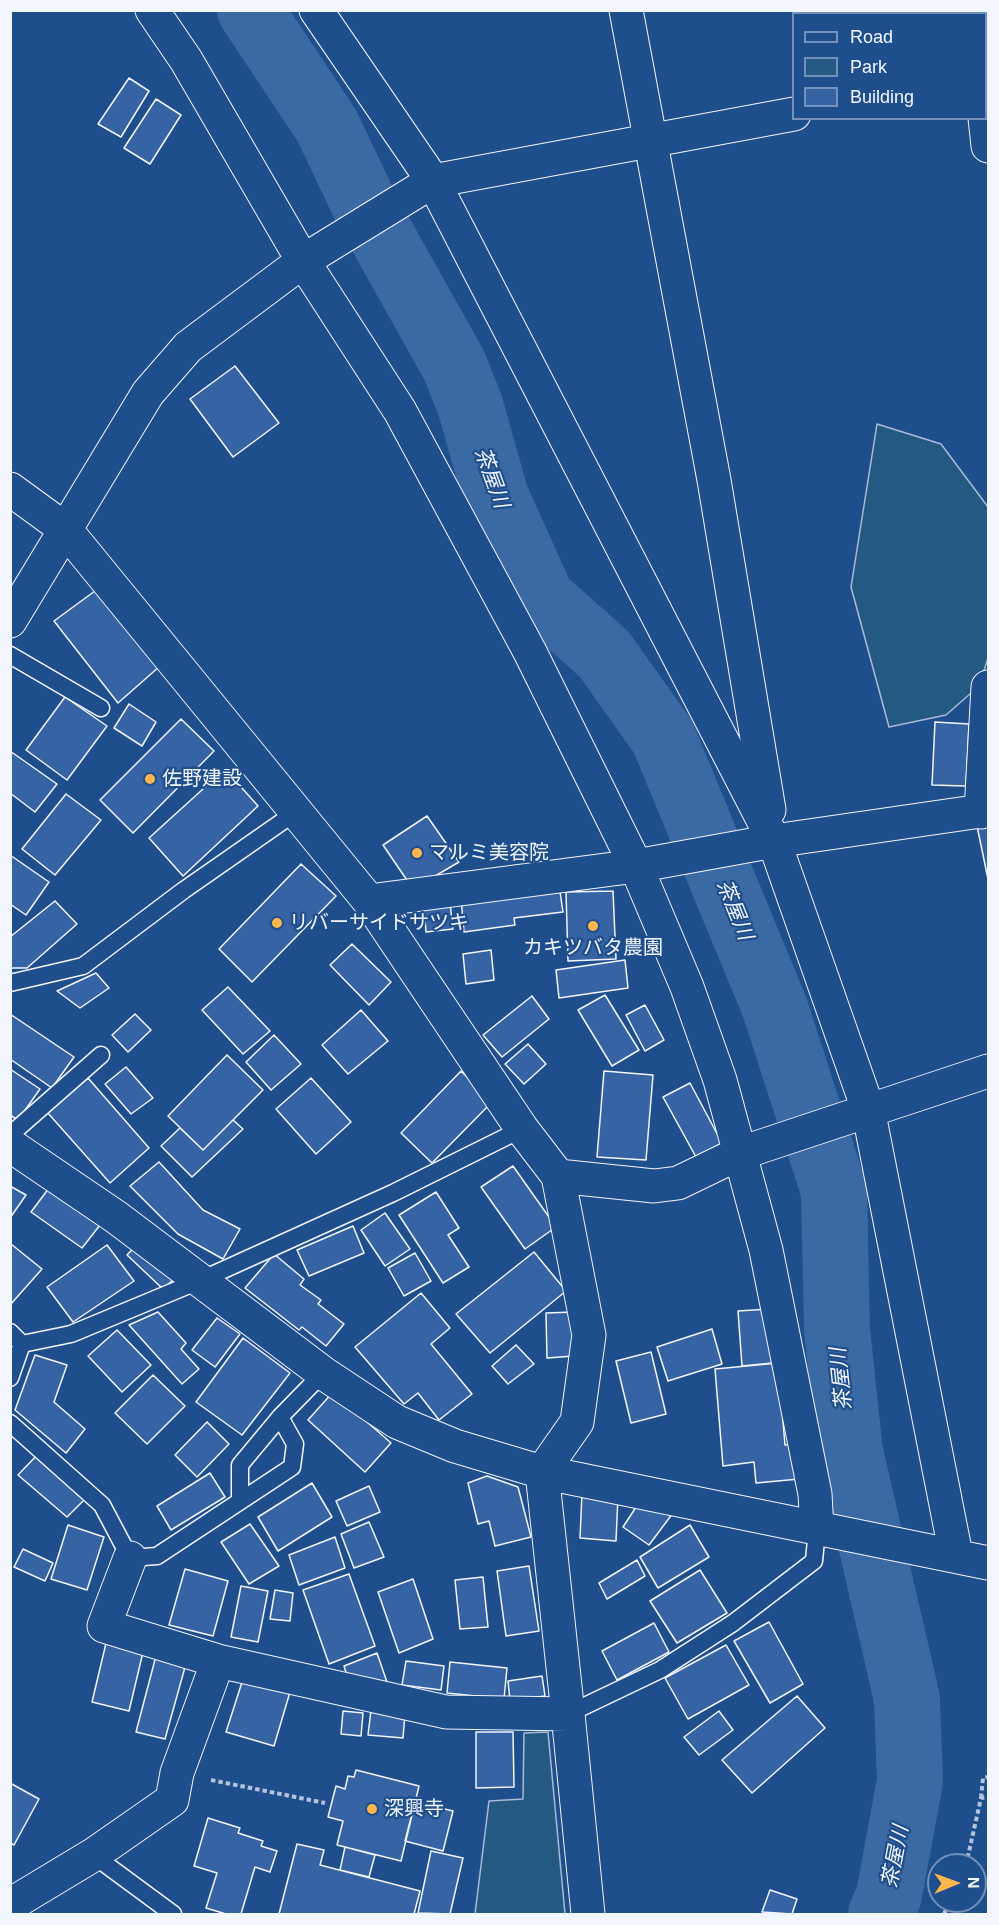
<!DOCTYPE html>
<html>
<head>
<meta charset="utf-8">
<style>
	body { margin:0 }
	#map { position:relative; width:999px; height:1925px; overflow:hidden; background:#1f4e8c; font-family:Arial,sans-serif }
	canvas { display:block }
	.frame { position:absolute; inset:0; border:12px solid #f2f6ff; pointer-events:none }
	.legend { position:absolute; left:792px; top:12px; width:195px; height:108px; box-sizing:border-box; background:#1f4e8c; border:2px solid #7391ba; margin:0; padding:8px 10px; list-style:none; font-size:18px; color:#f2f6ff }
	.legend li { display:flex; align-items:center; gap:12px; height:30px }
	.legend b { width:30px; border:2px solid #7391ba }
	.north { position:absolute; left:927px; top:1853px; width:60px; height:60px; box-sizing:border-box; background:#1f4e8c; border:2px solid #7391ba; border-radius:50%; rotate:89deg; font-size:16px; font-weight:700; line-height:24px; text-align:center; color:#f2f6ff }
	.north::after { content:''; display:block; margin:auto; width:21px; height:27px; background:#ffb74d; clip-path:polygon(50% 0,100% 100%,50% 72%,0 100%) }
</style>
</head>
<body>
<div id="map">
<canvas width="999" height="1925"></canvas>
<div class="frame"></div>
<ul class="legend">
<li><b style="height:8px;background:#1f4e8c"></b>Road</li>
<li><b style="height:16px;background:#245a82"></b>Park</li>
<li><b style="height:16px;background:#3563a3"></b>Building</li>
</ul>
<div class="north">N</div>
</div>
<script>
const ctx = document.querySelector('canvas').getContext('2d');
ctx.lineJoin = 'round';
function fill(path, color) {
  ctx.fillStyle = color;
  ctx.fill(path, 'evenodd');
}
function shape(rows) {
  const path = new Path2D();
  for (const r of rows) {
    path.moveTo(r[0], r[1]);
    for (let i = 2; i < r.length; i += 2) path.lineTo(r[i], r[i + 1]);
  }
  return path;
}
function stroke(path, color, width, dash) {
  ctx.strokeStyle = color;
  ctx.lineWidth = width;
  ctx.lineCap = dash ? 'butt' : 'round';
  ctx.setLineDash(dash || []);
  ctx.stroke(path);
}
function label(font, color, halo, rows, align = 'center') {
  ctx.font = font + ' Arial,"Noto Sans JP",sans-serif';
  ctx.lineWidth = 4.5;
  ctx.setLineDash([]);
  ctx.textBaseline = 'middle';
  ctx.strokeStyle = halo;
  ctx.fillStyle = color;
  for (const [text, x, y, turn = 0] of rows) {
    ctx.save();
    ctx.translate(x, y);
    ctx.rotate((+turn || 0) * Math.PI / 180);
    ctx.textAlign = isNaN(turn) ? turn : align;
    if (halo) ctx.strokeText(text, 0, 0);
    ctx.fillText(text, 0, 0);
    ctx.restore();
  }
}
const green = shape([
	[877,424,941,444,988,507,988,658,979,686,946,715,889,727,851,587,877,424],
	[548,1732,565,1914,475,1914,489,1801,523,1799,524,1733,548,1732]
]);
const river = shape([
	[250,10,327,126,366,208,454,365,470,405,496,497,542,599,604,654,663,737,775,1008,834,1191,837,1330,850,1452,907,1699,910,1781,889,1895,881,1914]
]);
const building = shape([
	[129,78,149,91,121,137,98,124,129,78],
	[156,99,181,115,150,164,124,148,156,99],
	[235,366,279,423,233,457,190,399,235,366],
	[99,588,160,666,118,703,54,621,99,588],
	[65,697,107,726,67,780,26,750,65,697],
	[129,704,156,722,142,746,114,728,129,704],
	[181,719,214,751,133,833,100,800,181,719],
	[935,722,969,724,966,786,932,785,935,722],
	[10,751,57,784,35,812,10,793,10,751],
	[225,769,258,806,183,876,149,838,225,769],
	[66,794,101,820,55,875,22,849,66,794],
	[427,816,459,862,413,889,383,845,427,816],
	[988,823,988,879,977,826,988,823],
	[10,855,49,882,26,915,10,904,10,855],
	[301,864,336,896,252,982,219,949,301,864],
	[559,885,563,912,514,918,515,925,464,932,461,898,559,885],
	[613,891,616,959,568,961,566,892,613,891],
	[55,901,77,924,27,968,10,968,10,937,55,901],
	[450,903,453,929,426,932,424,906,450,903],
	[352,944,391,982,369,1005,330,965,352,944],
	[491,950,494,980,466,984,463,954,491,950],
	[625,960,628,988,559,998,556,970,625,960],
	[96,973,109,988,80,1008,57,991,96,973],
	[228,987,270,1031,243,1054,202,1010,228,987],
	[605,995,639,1050,612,1066,578,1010,605,995],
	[532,996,549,1019,502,1057,483,1035,532,996],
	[645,1005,664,1040,645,1051,626,1015,645,1005],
	[361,1010,388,1041,348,1074,322,1045,361,1010],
	[10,1014,74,1057,52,1088,10,1059,10,1014],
	[135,1014,151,1030,128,1052,112,1035,135,1014],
	[274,1035,301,1064,271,1090,246,1062,274,1035],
	[528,1044,546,1064,524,1084,505,1064,528,1044],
	[227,1055,263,1090,203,1150,168,1116,227,1055],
	[126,1067,153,1098,131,1114,105,1084,126,1067],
	[10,1069,40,1089,18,1120,10,1115,10,1069],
	[461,1071,492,1102,432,1163,401,1133,461,1071],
	[604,1071,653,1075,646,1160,597,1157,604,1071],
	[88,1078,149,1148,110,1183,47,1112,88,1078],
	[311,1078,351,1122,316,1154,276,1109,311,1078],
	[690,1083,722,1143,696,1157,663,1097,690,1083],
	[233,1120,243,1129,192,1177,161,1146,180,1128,203,1150,233,1120],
	[159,1162,203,1210,240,1229,223,1259,178,1234,130,1186,159,1162],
	[513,1166,556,1227,525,1249,481,1187,513,1166],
	[52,1184,104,1220,82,1248,31,1212,52,1184],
	[10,1186,26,1195,10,1218,10,1186],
	[436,1192,459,1228,448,1235,469,1267,443,1283,399,1215,436,1192],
	[385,1213,410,1249,385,1266,361,1230,385,1213],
	[353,1226,364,1253,309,1276,297,1250,353,1226],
	[141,1240,178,1275,163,1289,127,1255,141,1240],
	[11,1244,42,1269,10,1305,10,1244,11,1244],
	[107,1245,134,1281,73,1322,47,1287,107,1245],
	[534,1252,566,1291,490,1353,456,1314,534,1252],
	[415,1253,431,1281,404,1296,388,1268,415,1253],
	[274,1254,304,1279,300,1285,321,1300,318,1304,344,1324,326,1346,302,1327,299,1330,245,1288,274,1254],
	[421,1293,450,1328,431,1344,472,1394,439,1420,418,1393,404,1404,355,1347,421,1293],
	[769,1309,772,1363,742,1366,738,1311,769,1309],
	[158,1312,186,1343,181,1349,199,1369,182,1384,129,1325,158,1312],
	[573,1312,574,1356,547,1358,546,1313,573,1312],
	[217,1318,240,1334,215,1367,192,1350,217,1318],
	[712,1329,722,1364,668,1381,657,1347,712,1329],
	[117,1330,151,1365,122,1392,88,1356,117,1330],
	[243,1338,290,1373,242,1435,196,1402,243,1338],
	[516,1345,534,1364,508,1384,492,1366,516,1345],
	[651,1352,666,1414,631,1423,616,1361,651,1352],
	[35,1355,67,1365,54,1402,85,1429,66,1453,15,1410,35,1355],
	[778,1363,785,1445,796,1444,799,1479,756,1483,754,1462,723,1466,715,1369,778,1363],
	[153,1375,185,1406,147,1444,115,1413,153,1375],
	[333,1392,391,1443,365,1472,308,1420,333,1392],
	[207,1422,229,1444,197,1477,175,1455,207,1422],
	[38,1454,88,1496,67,1517,18,1475,38,1454],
	[210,1473,225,1497,171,1530,157,1506,210,1473],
	[487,1476,518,1487,531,1537,495,1546,489,1521,478,1524,468,1483,487,1476],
	[312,1483,332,1517,278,1551,258,1517,312,1483],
	[369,1486,380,1512,347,1526,336,1501,369,1486],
	[582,1493,618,1496,616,1541,580,1538,582,1493],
	[644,1495,673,1513,649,1545,623,1527,644,1495],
	[369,1522,384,1557,354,1568,341,1534,369,1522],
	[250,1524,279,1566,249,1584,221,1542,250,1524],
	[68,1525,104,1537,87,1590,51,1579,68,1525],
	[690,1525,709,1557,658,1588,640,1557,690,1525],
	[335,1537,345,1568,299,1585,289,1555,335,1537],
	[23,1549,53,1563,45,1581,14,1567,23,1549],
	[637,1560,645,1576,607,1599,599,1583,637,1560],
	[529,1566,539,1631,506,1636,497,1571,529,1566],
	[185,1569,228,1581,213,1636,169,1625,185,1569],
	[700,1570,727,1613,677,1643,650,1601,700,1570],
	[349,1574,375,1646,329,1664,303,1590,349,1574],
	[483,1577,488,1627,460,1629,455,1580,483,1577],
	[413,1579,433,1639,399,1653,378,1592,413,1579],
	[241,1586,268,1591,258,1642,231,1637,241,1586],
	[275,1590,293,1593,290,1621,270,1619,275,1590],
	[769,1622,803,1684,770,1703,734,1641,769,1622],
	[654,1623,669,1652,617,1680,602,1651,654,1623],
	[107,1639,144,1648,129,1711,92,1702,107,1639],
	[726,1645,749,1685,688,1719,665,1678,726,1645],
	[157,1652,187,1660,165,1739,136,1732,157,1652],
	[377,1653,389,1688,350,1685,344,1666,377,1653],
	[406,1661,444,1666,441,1690,402,1685,406,1661],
	[450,1662,507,1668,504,1699,447,1693,450,1662],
	[542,1676,545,1696,510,1701,508,1681,542,1676],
	[243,1679,290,1692,274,1746,226,1732,243,1679],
	[797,1696,825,1728,752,1793,722,1760,797,1696],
	[371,1710,405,1713,403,1738,368,1735,371,1710],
	[343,1711,363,1713,361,1736,341,1734,343,1711],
	[719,1711,733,1730,699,1755,684,1737,719,1711],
	[476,1732,513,1732,514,1787,476,1788,476,1732],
	[356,1770,419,1786,401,1861,337,1845,343,1821,328,1817,336,1786,345,1789,348,1776,354,1777,356,1770],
	[10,1783,39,1799,14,1845,10,1843,10,1783],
	[415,1802,453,1811,443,1851,405,1841,415,1802],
	[208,1818,240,1828,238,1833,263,1841,261,1846,277,1851,270,1872,255,1867,241,1914,226,1914,206,1908,217,1873,194,1866,208,1818],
	[297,1844,324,1850,320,1865,420,1891,414,1914,279,1914,297,1844],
	[345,1847,375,1855,369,1877,340,1870,345,1847],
	[431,1851,463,1858,450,1914,418,1913,431,1851],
	[770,1890,797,1899,792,1914,762,1912,770,1890]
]);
const path = shape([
	[211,1780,325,1803],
	[981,1798,983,1778,988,1777],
	[966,1865,981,1798,988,1797],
	[944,1914,950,1901]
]);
const lane = shape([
	[10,655,101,708],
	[10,983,83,966,184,890,296,812],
	[10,1135,101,1055],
	[10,1332,22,1344,10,1378],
	[22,1344,71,1334,201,1280,393,1193,522,1129],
	[10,1423,102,1505,130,1558,157,1556,292,1467,295,1444,280,1417],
	[240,1501,240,1465,280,1417,323,1373],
	[568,1714,660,1670,733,1623,814,1561,817,1529],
	[93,1855,173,1914]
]);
const street = shape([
	[152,10,186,60,303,261,400,411,530,652,636,866,687,987,720,1080,766,1250,815,1494,817,1529],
	[316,10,433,181,774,841,868,1109,956,1555],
	[626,10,714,480,769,810],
	[986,80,988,79],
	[985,118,988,146],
	[10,489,65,529,369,901,522,1129,558,1176,589,1335,577,1422,542,1472,568,1714],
	[10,621,148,393,188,347,303,261,433,181,794,114],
	[981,812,988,687],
	[369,901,636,866,774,841,988,810],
	[10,1145,116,1217,323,1373,397,1422,455,1446,542,1472,988,1563],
	[558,1176,654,1186,678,1183,738,1154,988,1071],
	[130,1558,104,1626,218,1661,446,1712,568,1714,588,1914],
	[10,1905,93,1855,172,1800,177,1773,218,1661]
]);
const power = shape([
	[906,10,911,14],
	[986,60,988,62]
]);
const markers = [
	[150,779,6,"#ffb74d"],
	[417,853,6,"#ffb74d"],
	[277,923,6,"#ffb74d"],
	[593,926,6,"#ffb74d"],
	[372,1809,6,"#ffb74d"]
];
const poiNames = [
	["佐野建設",162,779],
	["マルミ美容院",429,853],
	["リバーサイドサツキ",289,923],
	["カキツバタ農園",593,948,"center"],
	["深興寺",384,1809]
];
const waterNames = [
	["茶屋川",491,478,70],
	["茶屋川",734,910,68],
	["茶屋川",842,1379,-96],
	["茶屋川",896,1857,-79]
];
fill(green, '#245a82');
stroke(green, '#a8bbd7', 1.5);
stroke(river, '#3b69a3', 66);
fill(building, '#3563a3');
stroke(building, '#f2f6ff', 1.5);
stroke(lane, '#f2f6ff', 19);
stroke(street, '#f2f6ff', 35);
stroke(path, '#b3c4dc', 4, [4.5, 3]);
stroke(lane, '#1f4e8c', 16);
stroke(street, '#1f4e8c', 33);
stroke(power, '#ffb74d', 1.5, [21, 4.5, 3, 4.5]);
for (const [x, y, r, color] of markers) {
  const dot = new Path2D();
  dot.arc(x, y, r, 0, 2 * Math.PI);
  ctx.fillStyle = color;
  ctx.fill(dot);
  stroke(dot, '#1f4e8c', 2);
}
label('20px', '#f2f6ff', '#1f4e8c', poiNames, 'left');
label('italic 21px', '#f2f6ff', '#1f4e8c', waterNames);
</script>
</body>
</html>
